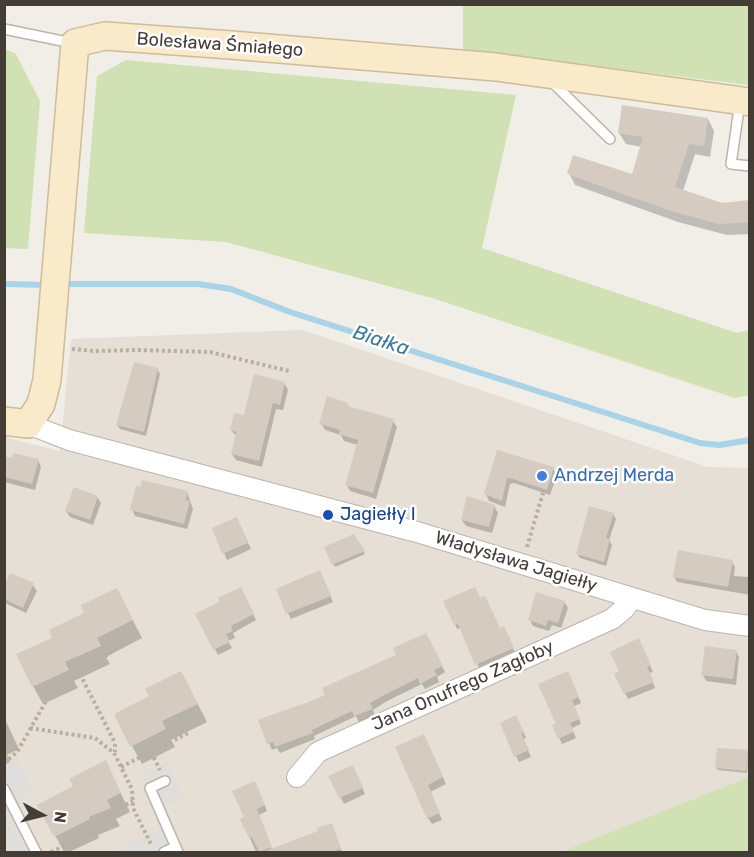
<!DOCTYPE html>
<html>
<head>
<meta charset="utf-8">
<style>
	body { margin:0 }
	#map { position:relative; width:754px; height:857px; overflow:hidden; background:#f1ede7; font-family:Rubik,sans-serif }
	canvas { display:block }
	.frame { position:absolute; inset:0; border:6px solid #443d36; pointer-events:none }
	.north { position:absolute; left:12px; top:785px; width:60px; height:60px; -webkit-text-stroke:4px #fff; paint-order:stroke; rotate:97deg; font-size:16px; font-weight:700; line-height:24px; text-align:center; color:#443d36 }
	.north::after { content:''; display:block; margin:auto; width:21px; height:27px; background:#443d36; clip-path:polygon(50% 0,100% 100%,50% 72%,0 100%) }
</style>
</head>
<body>
<div id="map">
<canvas width="754" height="857"></canvas>
<div class="frame"></div>
<div class="north">N</div>
</div>
<script>
const ctx = document.querySelector('canvas').getContext('2d');
ctx.lineJoin = 'round';
function fill(path, color) {
  ctx.fillStyle = color;
  ctx.fill(path, 'evenodd');
}
function shape(rows) {
  const path = new Path2D();
  for (const r of rows) {
    path.moveTo(r[0], r[1]);
    for (let i = 2; i < r.length; i += 2) path.lineTo(r[i], r[i + 1]);
  }
  return path;
}
function stroke(path, color, width, dash) {
  ctx.strokeStyle = color;
  ctx.lineWidth = width;
  ctx.lineCap = dash ? 'butt' : 'round';
  ctx.setLineDash(dash || []);
  ctx.stroke(path);
}
function label(font, color, halo, rows, align = 'center') {
  ctx.font = font + ' Rubik,sans-serif';
  ctx.lineWidth = 5;
  ctx.setLineDash([]);
  ctx.textBaseline = 'middle';
  ctx.strokeStyle = halo;
  ctx.fillStyle = color;
  for (const [text, x, y, turn = 0] of rows) {
    ctx.save();
    ctx.translate(x, y);
    ctx.rotate((+turn || 0) * Math.PI / 180);
    ctx.textAlign = isNaN(turn) ? turn : align;
    if (halo) ctx.strokeText(text, 0, 0);
    ctx.fillText(text, 0, 0);
    ctx.restore();
  }
}
const residential = shape([
	[303,330,708,467,749,468,749,777,562,852,5,852,4,437,60,451,71,339]
]);
const green = shape([
	[463,5,749,5,749,85,463,50],
	[5,49,16,54,40,101,28,249,5,248],
	[126,60,516,95,482,248,737,333,749,330,749,395,735,398,432,298,226,242,84,233,97,76],
	[749,777,749,852,562,852,576,846]
]);
const parking = shape([
	[17,757,34,791,5,806,27,852,10,852,5,842,5,763],
	[167,761,183,798,155,811,139,773],
	[162,829,172,852,110,852]
]);
const shadow = shape([
	[708,119,714,131,710,157,695,154,683,191,722,205,750,202,750,234,727,235,678,222,575,185,569,173,633,176,642,147,626,144,619,133],
	[157,369,160,374,146,436,120,429,117,425],
	[285,384,288,390,283,410,276,409,262,467,236,460,232,454,237,437,231,430],
	[347,404,350,408,393,421,397,427,376,499,350,491,347,485,358,445,344,441,341,435,325,430,321,423],
	[498,452,553,469,557,475,550,495,514,483,510,484,505,507,489,501,486,494],
	[4,458,38,460,41,467,35,490,4,482],
	[187,492,193,509,187,529,135,516,132,509],
	[97,497,101,503,93,525,70,517,66,511],
	[494,506,498,513,492,533,466,526,462,520],
	[613,514,616,519,609,540,612,545,606,566,580,558,577,553],
	[240,525,251,549,227,560,214,529],
	[354,536,365,554,335,567,326,548],
	[732,562,735,567,734,576,750,577,750,595,677,582,674,576],
	[323,578,333,602,291,619,288,613],
	[33,585,37,591,26,613,5,603,4,589],
	[244,596,256,620,233,633,235,638,228,641,232,648,218,655,215,649,221,603],
	[480,599,499,630,506,632,515,653,479,668,461,628,457,629,445,602],
	[564,602,568,608,561,628,552,625,549,631,533,626,530,620],
	[126,607,142,638,106,657,110,664,74,681,78,688,43,704,33,686],
	[425,634,445,672,437,677,439,682,425,689,422,684,387,701,373,710,375,715,359,722,356,716,314,736,315,739,280,753,277,748,272,750,260,721,327,696,398,656],
	[641,646,653,672,649,673,655,688,628,699,616,675],
	[736,651,739,657,736,685,706,681,703,675],
	[570,678,581,703,574,706,581,724,572,728,576,738,562,744,554,726,558,725],
	[191,691,207,722,171,740,175,747,142,764,132,746],
	[4,717,19,749,7,755,10,762,4,765],
	[519,723,526,738,523,739,531,757,519,762,516,756],
	[427,742,446,784,430,792,442,820,432,824,428,818],
	[747,752,748,754,747,773,718,770,716,768],
	[105,762,130,812,116,819,120,826,98,835,99,838,69,852,64,852,39,805,75,787],
	[356,773,365,794,344,804,330,776],
	[258,789,267,811,259,815,272,850,320,832,332,825,342,852,256,852,242,819,246,818]
]);
const stream = shape([
	[4,284,49,285],
	[62,284,198,284,231,289,290,312,700,443,719,445,750,440]
]);
const building = shape([
	[622,105,708,118,704,146,689,144,675,187,722,203,750,200,750,222,719,224,671,211,567,174,573,155,632,174,643,137,618,133],
	[134,362,158,368,144,432,116,425],
	[254,374,285,382,280,405,273,403,259,461,231,454,236,432,230,430,234,413,244,415],
	[327,396,348,403,348,406,394,419,373,493,345,485,358,440,339,434,340,430,319,424],
	[497,450,554,467,547,490,510,478,507,478,502,501,484,494],
	[13,453,39,459,32,484,4,477,4,456,12,458],
	[142,480,188,491,186,500,190,501,184,524,130,510,136,486,140,487],
	[74,487,98,496,90,520,65,511],
	[467,496,495,505,489,527,461,520],
	[589,506,614,513,606,538,610,539,604,562,576,554],
	[237,517,248,543,222,554,212,528],
	[354,534,365,551,332,565,324,547],
	[678,550,733,560,728,587,673,577],
	[320,570,331,596,286,614,276,589],
	[10,573,34,583,23,608,4,599,4,586],
	[241,587,254,614,231,626,233,631,226,634,230,642,213,650,195,614,219,602,218,598],
	[475,587,480,597,485,596,500,628,504,626,514,648,475,665,458,624,454,625,443,601],
	[117,588,133,620,97,638,101,646,65,662,69,670,32,687,16,654,52,638,49,630,84,613,81,605],
	[536,592,565,601,558,623,548,620,546,626,528,620],
	[426,633,443,666,434,670,437,675,420,684,418,678,384,695,370,703,373,709,362,713,354,716,352,711,312,730,313,733,275,747,273,742,267,744,258,720,299,705,299,706,325,695,322,688,396,655,393,648],
	[639,638,651,666,647,667,654,682,624,694,614,674,619,671,610,652],
	[705,646,737,650,733,679,701,675],
	[181,671,198,704,162,721,166,729,130,747,114,714,149,696,145,689],
	[568,671,579,697,572,700,580,719,570,723,574,732,558,739,552,725,556,724,538,684],
	[516,715,524,732,521,733,529,750,514,757,500,723],
	[424,734,443,777,428,785,440,813,427,819,395,747],
	[717,748,748,750,746,771,715,768],
	[106,760,121,793,107,800,111,808,89,817,90,819,54,837,37,805,73,786,69,779],
	[353,765,363,788,339,798,328,776],
	[255,781,265,805,257,809,272,847,259,852,252,837,249,838,240,819,244,817,232,791],
	[332,823,341,849,332,852,265,852,265,851,318,831,317,828]
]);
const path = shape([
	[72,349,94,351,136,350,210,352,289,371],
	[527,547,543,493],
	[80,674,115,743,115,752],
	[30,728,95,738,114,753,132,789,133,808,152,846],
	[151,752,160,770],
	[4,763,17,752,49,696,122,644],
	[121,767,188,733],
	[51,852,94,832,108,814,133,801]
]);
const lane = shape([
	[4,29,72,43],
	[551,81,610,139],
	[740,102,731,164,750,166],
	[165,781,150,788,178,852],
	[4,789,36,852],
	[164,852,175,847]
]);
const street = shape([
	[28,424,69,440,417,532,705,620,750,626],
	[297,777,318,752,612,619,625,608,632,598]
]);
const secondary = shape([
	[4,421,28,424,41,404,47,380,75,43,105,36,231,45,496,67,750,102]
]);
const markers = [
	[542,476,6,"#3f7fe0"],
	[328,515,6,"#1a4fb4"]
];
const streetNames = [
	["Bolesława Śmiałego",220,45,4],
	["Władysława Jagiełły",516,562,17],
	["Jana Onufrego Zagłoby",463,686,-24]
];
const shopNames = [
	["Andrzej Merda",554,476]
];
const transitNames = [
	["Jagiełły I",340,515]
];
const waterNames = [
	["Białka",381,341,18]
];
fill(residential, '#e5dfd5');
fill(green, '#d0e2b3');
fill(parking, '#e0dedb');
fill(shadow, '#0003');
stroke(stream, '#a8d3e8', 6);
fill(building, '#d5cbc0');
stroke(lane, '#bcb4aa', 12);
stroke(street, '#bcb4aa', 22);
stroke(secondary, '#cdbc9a', 30);
stroke(path, '#bcaf9d', 4, [3, 3]);
stroke(lane, '#fff', 9);
stroke(street, '#fff', 20);
stroke(secondary, '#f9eac9', 27);
for (const [x, y, r, color] of markers) {
  const dot = new Path2D();
  dot.arc(x, y, r, 0, 2 * Math.PI);
  ctx.fillStyle = color;
  ctx.fill(dot);
  stroke(dot, '#fff', 2);
}
label('18px', '#443d36', '#fff', streetNames);
label('18px', '#366cbe', '#fff', shopNames, 'left');
label('18px', '#164399', '#fff', transitNames, 'left');
label('italic 20px', '#397a9d', '#fff', waterNames);
</script>
</body>
</html>
